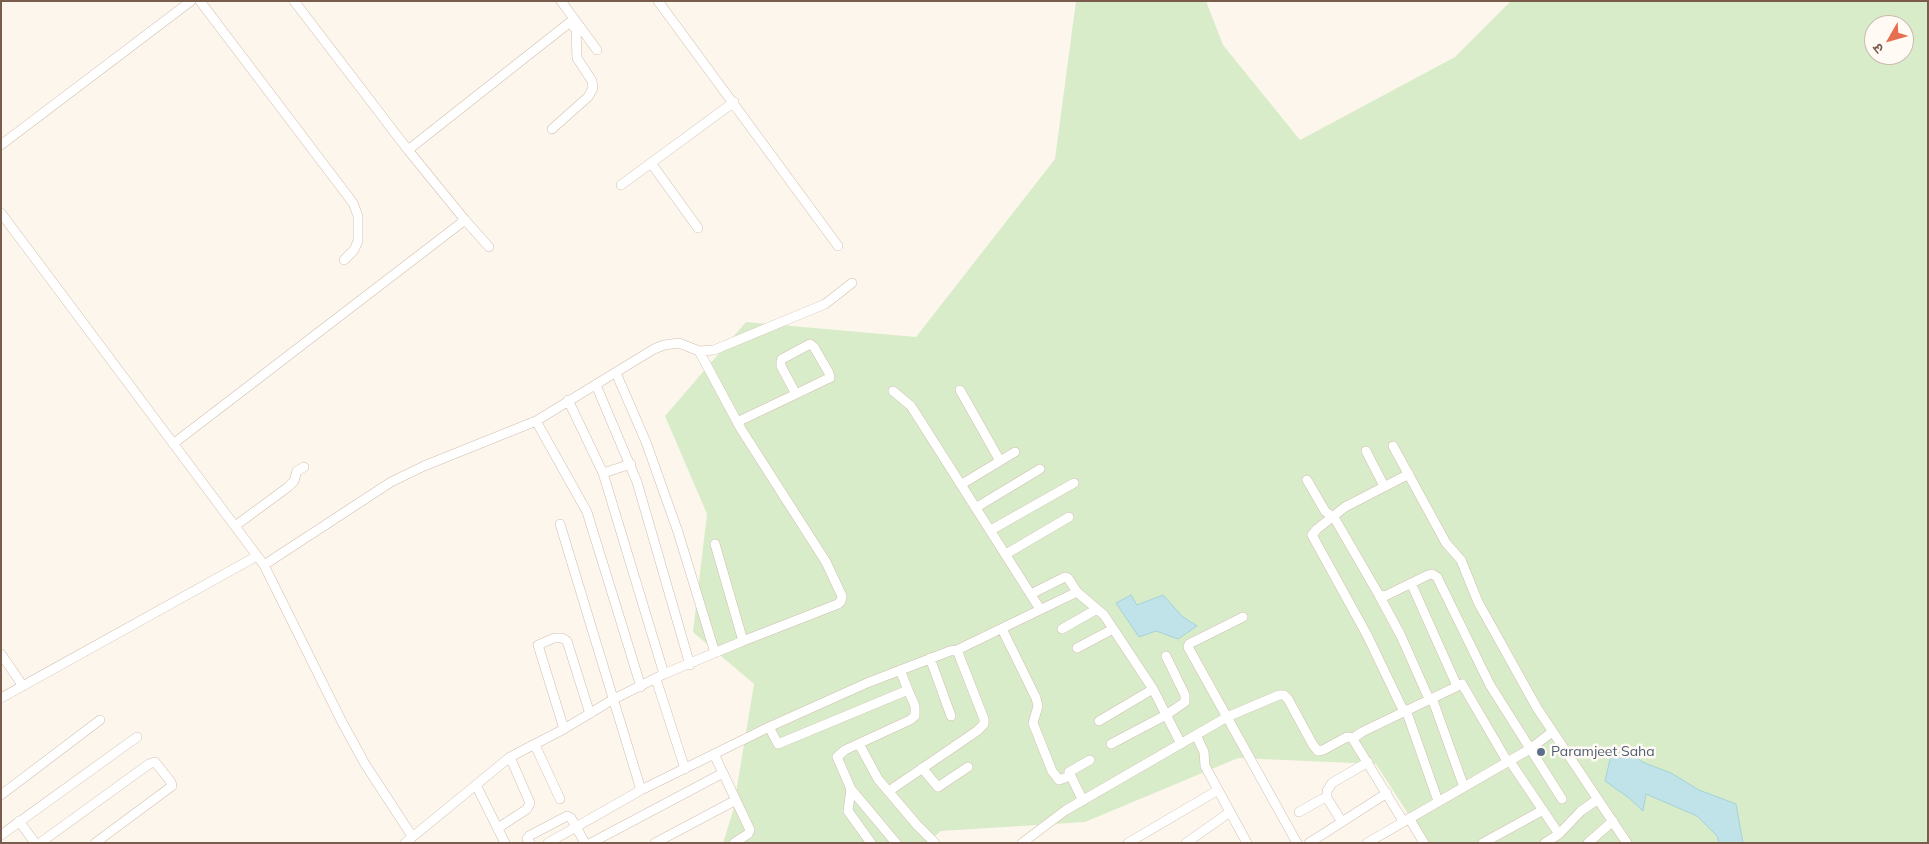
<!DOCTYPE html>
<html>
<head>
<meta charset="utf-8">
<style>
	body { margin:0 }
	#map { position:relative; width:1929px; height:844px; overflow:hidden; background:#fdf6ec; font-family:Mulish,"Noto Sans Devanagari",sans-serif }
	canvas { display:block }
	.frame { position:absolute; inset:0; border:2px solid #7a5c4d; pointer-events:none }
	.north { position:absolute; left:1864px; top:15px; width:50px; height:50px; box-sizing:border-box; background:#fffaf3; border:1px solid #cabbb1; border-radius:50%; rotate:232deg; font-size:14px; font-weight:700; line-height:20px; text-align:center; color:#7a5c4d }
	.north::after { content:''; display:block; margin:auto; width:18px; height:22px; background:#e76f51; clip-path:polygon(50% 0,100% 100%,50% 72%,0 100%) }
</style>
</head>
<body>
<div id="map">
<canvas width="1929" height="844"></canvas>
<div class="frame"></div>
<div class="north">उ</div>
</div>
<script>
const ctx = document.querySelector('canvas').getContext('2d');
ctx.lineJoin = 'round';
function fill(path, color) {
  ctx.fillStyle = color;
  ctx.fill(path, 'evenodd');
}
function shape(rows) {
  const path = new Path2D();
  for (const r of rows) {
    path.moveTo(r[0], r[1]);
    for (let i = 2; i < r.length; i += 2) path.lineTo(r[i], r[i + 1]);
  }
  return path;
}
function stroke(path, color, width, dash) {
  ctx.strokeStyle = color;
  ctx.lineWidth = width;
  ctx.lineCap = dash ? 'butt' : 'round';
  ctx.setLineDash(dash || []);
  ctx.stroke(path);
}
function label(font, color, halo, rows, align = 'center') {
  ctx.font = font + ' Mulish,sans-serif';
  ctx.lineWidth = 5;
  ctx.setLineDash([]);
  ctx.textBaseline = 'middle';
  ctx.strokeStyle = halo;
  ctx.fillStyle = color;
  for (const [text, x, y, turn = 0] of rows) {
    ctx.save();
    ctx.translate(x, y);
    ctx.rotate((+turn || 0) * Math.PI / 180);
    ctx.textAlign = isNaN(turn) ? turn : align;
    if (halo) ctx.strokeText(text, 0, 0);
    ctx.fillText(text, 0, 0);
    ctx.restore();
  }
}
const green = shape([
	[1076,1,1206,1,1223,45,1300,140,1455,57,1511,1,1928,1,1928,843,1427,843,1376,764,1238,758,1085,822,941,831,926,843,723,843,733,811,754,684,693,632,707,514,665,416,746,322,916,337,1055,159],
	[1874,25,1904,25,1904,55,1874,55]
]);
const water = shape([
	[1131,595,1137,605,1163,595,1183,617,1197,626,1178,639,1156,631,1139,637,1116,603,1131,595],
	[1625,745,1642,762,1671,773,1699,790,1736,804,1743,843,1719,843,1717,836,1697,816,1646,794,1643,811,1629,798,1605,781,1611,755,1625,745]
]);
const street = shape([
	[200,1,353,203,358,216,358,241,354,250,344,260],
	[294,1,408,150,465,220,489,247],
	[561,1,597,50],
	[658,1,838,246],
	[552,129,588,97,593,88,592,81,577,58,576,30,570,22],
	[1,145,191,1],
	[408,150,574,19],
	[651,163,698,228],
	[621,185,734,102],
	[1,213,264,565,342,722,365,764,412,836],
	[616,373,646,442,678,532,715,653],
	[596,385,637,482,690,665],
	[960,390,1000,461],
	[893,391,911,406,1040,609],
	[568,400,603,473,664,674],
	[536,421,587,512,641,687],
	[737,422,796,394,827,379,830,378,829,373,814,347,810,344,782,359,781,361,781,366,796,394],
	[173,444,465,220],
	[1393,446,1446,543,1461,560,1478,602,1537,708,1627,843],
	[1366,451,1384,486],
	[603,473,631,464],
	[1307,480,1325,511,1335,519,1379,595,1385,596,1428,575,1432,574,1437,577,1490,685,1562,799],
	[962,484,1015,452],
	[977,507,1040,469],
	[560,524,641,790],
	[235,526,288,487,294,481,297,471,304,467],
	[991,530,1074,483],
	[715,544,743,641],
	[1006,554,1069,517],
	[264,565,391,482,424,466,536,421,654,349,664,345,679,343,699,351,714,350,825,304,852,283],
	[1411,583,1457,686],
	[1031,594,1065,577,1068,578,1077,592],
	[1379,595,1401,636,1429,699],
	[1243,617,1189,644,1188,647,1297,843],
	[1002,629,1036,698,1038,706,1033,723,1052,771,1059,780,1070,776],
	[1062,629,1097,609],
	[1077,648,1113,629],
	[957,650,1077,592,1104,615,1153,689,1181,744],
	[1,654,23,686],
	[930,658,951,716],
	[656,679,685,769],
	[1,698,257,556],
	[1432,698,1464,787],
	[1406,710,1438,801],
	[1404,712,1367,635,1312,535,1317,529,1345,507,1409,474],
	[1099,721,1153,689],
	[769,727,778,744,908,690,900,670],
	[564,729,538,645,554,638,562,638,567,641,590,714],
	[1196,735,1204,752,1205,766,1247,843],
	[859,744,878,779,917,825,935,843],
	[1111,744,1166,715,1185,702,1185,695,1166,656],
	[535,745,560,799],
	[714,754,750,830,748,834,734,843],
	[1509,760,1559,834],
	[922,768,938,787,968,767],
	[476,785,505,843],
	[850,788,896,843],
	[1,795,100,720],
	[1327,798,1327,791,1332,783,1368,762],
	[1083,801,1069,772,1090,760],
	[1299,812,1322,799,1327,798,1342,822],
	[1409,818,1424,843],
	[19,821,35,843],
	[1403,821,1354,741,1355,737,1362,732,1462,684,1507,761],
	[498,828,527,809,530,803,510,757],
	[1,835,137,737],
	[40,843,149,764,155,762,171,782,172,786,95,843],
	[405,843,510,757,564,729,612,700,664,674,743,641,838,604,841,601,842,596,826,562,741,429,699,351],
	[530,843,527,839,529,836,567,816,571,818,585,843],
	[548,843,641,790,769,727,867,683,950,651,957,650,984,719,984,724,977,731,889,791],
	[591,843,723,773],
	[655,843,736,800],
	[871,843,848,811,851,789,837,757,845,750,910,720,915,716,915,706,908,690],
	[1022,843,1066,810,1227,717,1279,695,1284,695,1288,699,1313,745,1318,751,1323,750,1347,737,1354,738],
	[1128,843,1218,790],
	[1186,843,1230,812],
	[1309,843,1387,793],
	[1367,843,1530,749,1552,732],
	[1483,843,1543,810],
	[1545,843,1559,834,1581,811,1598,799],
	[1588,843,1613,821]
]);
const markers = [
	[1541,752,5,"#5c6f8a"]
];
const serviceNames = [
	["Paramjeet Saha",1551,752]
];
fill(green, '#d8ecc9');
fill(water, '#bfe3e8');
stroke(water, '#a5d3da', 1);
stroke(street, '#d1beb0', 10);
stroke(street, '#fff', 9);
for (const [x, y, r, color] of markers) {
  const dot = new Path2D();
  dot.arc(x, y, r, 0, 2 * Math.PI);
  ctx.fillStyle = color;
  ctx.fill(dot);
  stroke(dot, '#fffaf3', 2);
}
label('14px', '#4e5e75', '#fffaf3', serviceNames, 'left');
</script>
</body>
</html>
